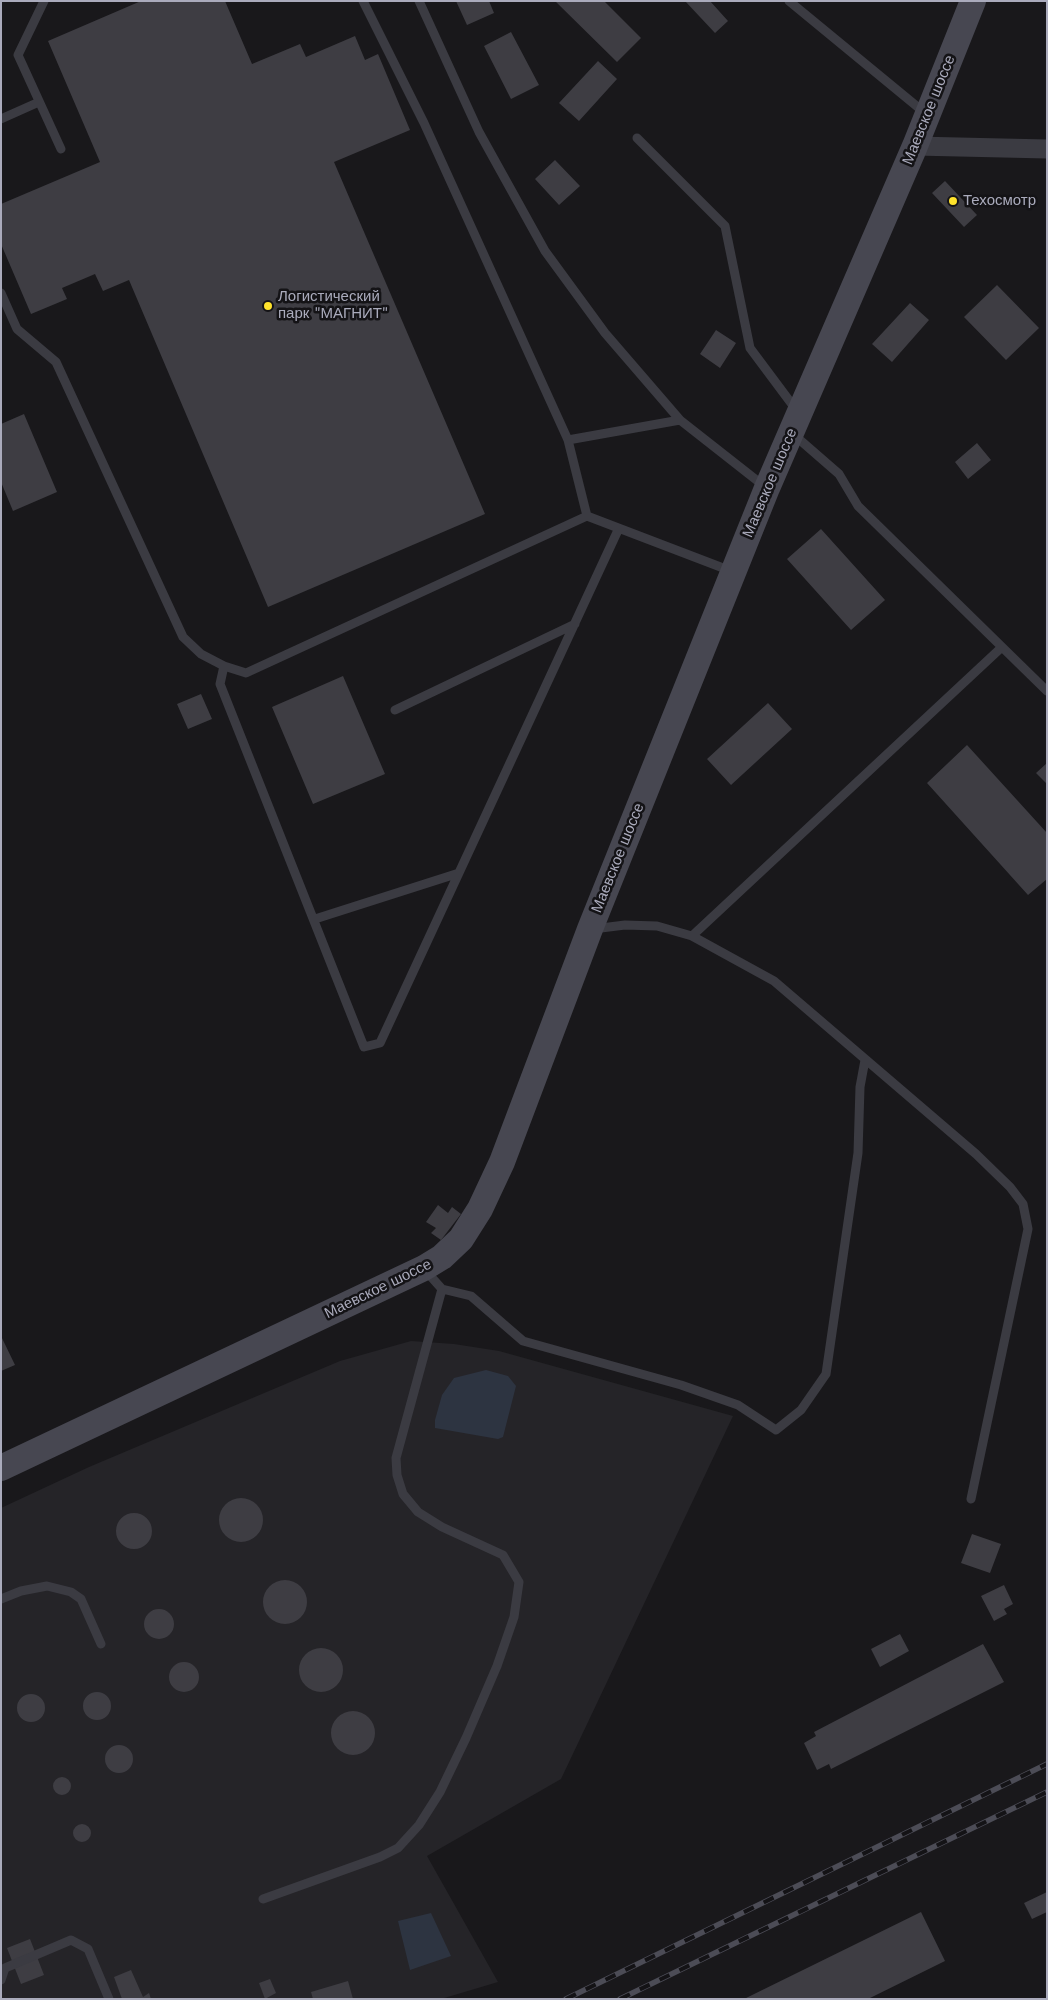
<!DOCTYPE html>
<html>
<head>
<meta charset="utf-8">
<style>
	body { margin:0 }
	#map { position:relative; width:1048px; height:2000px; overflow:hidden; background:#19181b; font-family:"Work Sans",sans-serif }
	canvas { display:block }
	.frame { position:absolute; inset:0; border:2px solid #aaabbc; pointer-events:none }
</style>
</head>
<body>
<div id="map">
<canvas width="1048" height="2000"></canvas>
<div class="frame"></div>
</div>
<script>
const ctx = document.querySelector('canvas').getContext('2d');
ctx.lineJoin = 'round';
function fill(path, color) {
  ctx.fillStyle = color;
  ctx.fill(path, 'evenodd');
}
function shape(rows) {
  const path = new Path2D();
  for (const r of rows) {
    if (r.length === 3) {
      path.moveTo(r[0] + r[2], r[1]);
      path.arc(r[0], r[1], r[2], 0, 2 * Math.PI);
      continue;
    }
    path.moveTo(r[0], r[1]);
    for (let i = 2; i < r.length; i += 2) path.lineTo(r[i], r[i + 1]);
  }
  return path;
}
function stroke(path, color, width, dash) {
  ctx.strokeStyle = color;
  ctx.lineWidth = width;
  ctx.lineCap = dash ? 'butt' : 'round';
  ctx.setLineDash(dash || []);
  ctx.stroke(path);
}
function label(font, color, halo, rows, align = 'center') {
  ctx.font = font + ' "Work Sans",sans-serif';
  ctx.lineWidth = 5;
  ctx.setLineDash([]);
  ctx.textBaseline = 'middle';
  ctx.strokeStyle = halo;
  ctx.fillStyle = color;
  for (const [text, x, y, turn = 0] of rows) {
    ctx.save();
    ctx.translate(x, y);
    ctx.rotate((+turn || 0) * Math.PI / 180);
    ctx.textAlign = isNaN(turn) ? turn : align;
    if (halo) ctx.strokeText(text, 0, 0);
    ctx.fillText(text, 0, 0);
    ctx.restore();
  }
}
const built = shape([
	[411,1341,454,1344,499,1351,733,1416,561,1779,427,1856,498,1982,441,1999,1,1999,1,1508,89,1467,340,1361]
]);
const water = shape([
	[486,1370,508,1376,516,1386,503,1437,498,1439,435,1428,435,1420,442,1395,454,1378],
	[431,1913,451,1956,410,1970,398,1921]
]);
const building = shape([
	[141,1,225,1,252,64,300,44,306,57,355,36,365,60,378,54,410,130,334,162,485,514,268,607,129,280,103,291,95,274,62,288,67,299,31,314,1,244,1,204,100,162,48,41],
	[456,1,489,1,494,13,467,25],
	[555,1,604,1,641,38,617,62],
	[685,1,710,1,728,21,715,33],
	[511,32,539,85,511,99,484,46],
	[598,61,617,79,579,121,559,103],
	[555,160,580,186,559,205,535,179],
	[945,181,977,215,964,227,932,193],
	[997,285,1039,328,1006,360,964,317],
	[910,303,929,320,892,362,872,344],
	[716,330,736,343,720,368,700,354],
	[24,414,57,492,13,511,1,482,1,424],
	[977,443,991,460,968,479,955,462],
	[821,529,885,600,851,630,787,559],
	[343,676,385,774,313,804,272,707],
	[201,694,212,719,188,729,177,704],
	[768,703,792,729,731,785,707,759],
	[967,745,1047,833,1047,879,1028,895,927,783],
	[1047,763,1047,784,1036,773],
	[438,1205,448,1213,452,1207,461,1214,441,1240,431,1233,436,1228,426,1222],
	[1,1336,15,1365,1,1371],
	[241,1520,22],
	[134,1531,18],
	[972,1534,1001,1544,990,1573,961,1563],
	[285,1602,22],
	[1004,1585,1013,1604,1004,1609,1007,1614,994,1621,981,1596],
	[159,1624,15],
	[900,1634,909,1651,880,1667,871,1649],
	[983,1644,1004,1682,831,1769,829,1764,817,1770,804,1743,816,1736,814,1732],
	[321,1670,22],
	[184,1677,15],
	[97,1706,14],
	[31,1708,14],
	[353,1733,22],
	[119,1759,14],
	[62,1786,9],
	[82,1833,9],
	[1047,1892,1047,1912,1032,1919,1024,1903],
	[921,1912,945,1961,868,1999,744,1999],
	[30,1939,44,1975,21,1984,7,1948],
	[131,1970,143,1997,149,1993,151,1999,122,1999,114,1977],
	[270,1979,276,1993,265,1999,259,1983],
	[348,1981,353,1999,313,1999,311,1992]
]);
const lane = shape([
	[44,1,18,55,61,149],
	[363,1,424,123,568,440],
	[419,1,479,132,545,251,605,333,680,420],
	[789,1,925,113],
	[1,119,39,102],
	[637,138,725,226,750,348,797,411],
	[1,293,17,329,56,362,183,637,201,654,224,666,246,673,587,516,568,440,680,420,764,486],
	[793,434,839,474,858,506,1047,691],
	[587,516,731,571],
	[224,666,220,684,364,1047,380,1043,619,528],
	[395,710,575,624],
	[315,919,459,873],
	[593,929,625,925,657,926,692,936,774,981,976,1154,1010,1187,1023,1204,1028,1229,971,1499],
	[692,936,1002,647],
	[442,1289,471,1296,523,1341,681,1385,738,1405,776,1430,801,1410,826,1374,858,1153,860,1087,865,1060],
	[1,1599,21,1591,47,1586,71,1592,81,1599,101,1644],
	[263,1899,380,1857,398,1848,419,1825,440,1792,466,1738,497,1666,514,1617,519,1582,503,1555,442,1527,418,1512,403,1494,397,1475,396,1458,442,1289,425,1270],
	[1,1980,5,1968,71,1940,88,1949,109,1999]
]);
const street = shape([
	[915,146,1047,149]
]);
const secondary = shape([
	[1,1468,424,1268,442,1257,461,1239,480,1209,502,1162,590,929,767,488,915,146,973,1]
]);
const rail = shape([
	[566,1999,1047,1764],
	[620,1999,1047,1792]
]);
const markers = [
	[953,201,5,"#ffe32c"],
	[268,306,5,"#ffe32c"]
];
const streetNames = [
	["Маевское шоссе",929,110,-68],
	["Маевское шоссе",770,483,-67],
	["Маевское шоссе",618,858,-68],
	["Маевское шоссе",378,1289,-26]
];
const poiNames = [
	["Техосмотр",963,201],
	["Логистический",278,297],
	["парк \"МАГНИТ\"",278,314]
];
fill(built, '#252428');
fill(water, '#2d3441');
fill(building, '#3e3d43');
stroke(lane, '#3b3b42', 9);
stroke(street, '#3b3b42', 19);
stroke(secondary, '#474751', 26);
stroke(rail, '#4c4c56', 5.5);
stroke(rail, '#141316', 4, [11]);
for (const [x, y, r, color] of markers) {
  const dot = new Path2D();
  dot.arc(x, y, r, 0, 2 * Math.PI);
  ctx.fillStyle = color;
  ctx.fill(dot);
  stroke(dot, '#141316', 2);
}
label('15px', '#aaabbc', '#141316', streetNames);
label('15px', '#aaabbc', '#141316', poiNames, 'left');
</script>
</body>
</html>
